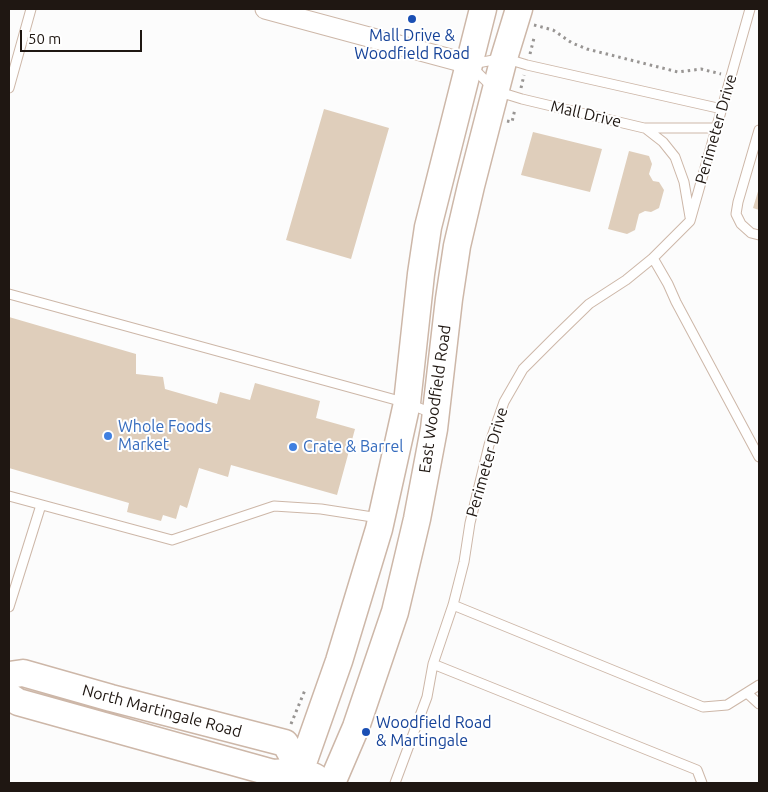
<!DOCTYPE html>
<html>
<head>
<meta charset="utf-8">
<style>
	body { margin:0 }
	#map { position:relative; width:768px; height:792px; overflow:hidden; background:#fcfcfc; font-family:Ubuntu,sans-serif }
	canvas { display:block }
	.frame { position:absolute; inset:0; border:10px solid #1f1712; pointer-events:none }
	.scale { position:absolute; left:20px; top:30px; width:122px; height:22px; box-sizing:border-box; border:2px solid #1f1712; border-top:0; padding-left:6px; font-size:15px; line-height:18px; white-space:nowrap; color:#1f1712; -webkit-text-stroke:4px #fff; paint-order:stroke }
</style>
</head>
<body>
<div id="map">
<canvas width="768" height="792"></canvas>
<div class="frame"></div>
<div class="scale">50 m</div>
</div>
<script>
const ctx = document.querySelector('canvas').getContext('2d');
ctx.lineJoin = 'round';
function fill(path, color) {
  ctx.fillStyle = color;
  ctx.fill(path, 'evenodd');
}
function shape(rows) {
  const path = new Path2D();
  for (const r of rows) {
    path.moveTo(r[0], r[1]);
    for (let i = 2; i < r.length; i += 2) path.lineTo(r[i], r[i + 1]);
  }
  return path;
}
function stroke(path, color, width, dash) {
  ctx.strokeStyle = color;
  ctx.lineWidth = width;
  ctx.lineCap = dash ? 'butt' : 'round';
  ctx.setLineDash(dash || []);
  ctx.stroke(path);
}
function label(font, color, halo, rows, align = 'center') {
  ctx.font = font + ' Ubuntu,sans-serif';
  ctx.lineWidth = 4;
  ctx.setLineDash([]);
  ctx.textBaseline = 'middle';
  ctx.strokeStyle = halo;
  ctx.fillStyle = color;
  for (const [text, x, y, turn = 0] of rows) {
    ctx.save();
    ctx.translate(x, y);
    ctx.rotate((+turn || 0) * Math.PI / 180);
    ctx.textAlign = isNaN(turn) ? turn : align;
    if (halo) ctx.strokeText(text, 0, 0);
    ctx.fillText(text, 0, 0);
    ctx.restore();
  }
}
const building = shape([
	[324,109,389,128,351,259,286,240],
	[533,132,602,149,590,192,521,175],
	[629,151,649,156,652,164,649,174,653,181,659,182,664,190,659,208,651,212,645,211,639,214,635,230,627,234,608,229],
	[759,188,759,210,753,208],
	[9,317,136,354,136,374,163,377,165,389,217,404,220,392,250,400,255,383,320,401,316,418,355,429,337,495,231,465,228,477,199,468,187,508,180,505,176,519,163,515,161,521,127,512,129,503,9,468]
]);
const path = shape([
	[534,25,553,30,572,43,587,49,678,72,701,69,721,74],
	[530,54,534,38],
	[521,88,524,75],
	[507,121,512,122,515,109],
	[291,724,305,690]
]);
const lane = shape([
	[472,64,504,58,527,65,722,109],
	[473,68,496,91,522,99,644,128,716,128],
	[9,88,31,9],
	[645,128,663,142,675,157,684,182,690,217],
	[759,130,738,202,736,214,741,224,751,233,759,235],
	[653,258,668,284,676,302,759,457],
	[9,294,407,403,434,414],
	[9,496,172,540,274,506,321,509,379,518],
	[453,605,703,707,727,705,759,685],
	[9,607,41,505],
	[433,664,697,770,702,783],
	[747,693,759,704],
	[395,783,427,697,433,664,453,605,464,562,470,523,489,445,504,402,523,369,553,339,589,304,626,280,653,258,690,221,750,9]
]);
const street = shape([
	[265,9,469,64]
]);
const secondary = shape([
	[9,675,23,673,111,698,285,743,301,771],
	[9,696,18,702,273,773,301,771,315,777],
	[296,783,339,661,379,529,407,403,421,274,428,227,483,9],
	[332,783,356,727,395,612,417,519,434,429,449,299,457,246,471,186,489,116,504,58,519,9]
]);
const markers = [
	[412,19,5,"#1a4fb4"],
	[108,436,5,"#3f7fe0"],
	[293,447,5,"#3f7fe0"],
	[366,732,5,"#1a4fb4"]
];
const transitNames = [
	["Mall Drive &",412,36],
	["Woodfield Road",412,54],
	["Woodfield Road",376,723,"left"],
	["& Martingale",376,741,"left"]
];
const streetNames = [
	["Mall Drive",586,114,13],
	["Perimeter Drive",716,129,-74],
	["East Woodfield Road",435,399,-82],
	["Perimeter Drive",487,462,-74],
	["North Martingale Road",162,711,15]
];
const shopNames = [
	["Whole Foods",118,427],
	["Market",118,445],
	["Crate & Barrel",303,447]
];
fill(building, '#dfcebb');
stroke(lane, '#cdb7a8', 11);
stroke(street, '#cdb7a8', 21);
stroke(secondary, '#cdb7a8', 29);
stroke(path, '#989593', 3, [2.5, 4]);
stroke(lane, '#fff', 9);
stroke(street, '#fff', 19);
stroke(secondary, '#fff', 26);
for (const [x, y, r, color] of markers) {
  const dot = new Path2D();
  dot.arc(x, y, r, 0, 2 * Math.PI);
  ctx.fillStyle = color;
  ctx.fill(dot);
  stroke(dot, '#fff', 2);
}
label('16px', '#164399', '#fff', transitNames);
label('16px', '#1f1712', '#fff', streetNames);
label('16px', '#366cbe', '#fff', shopNames, 'left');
</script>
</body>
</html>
